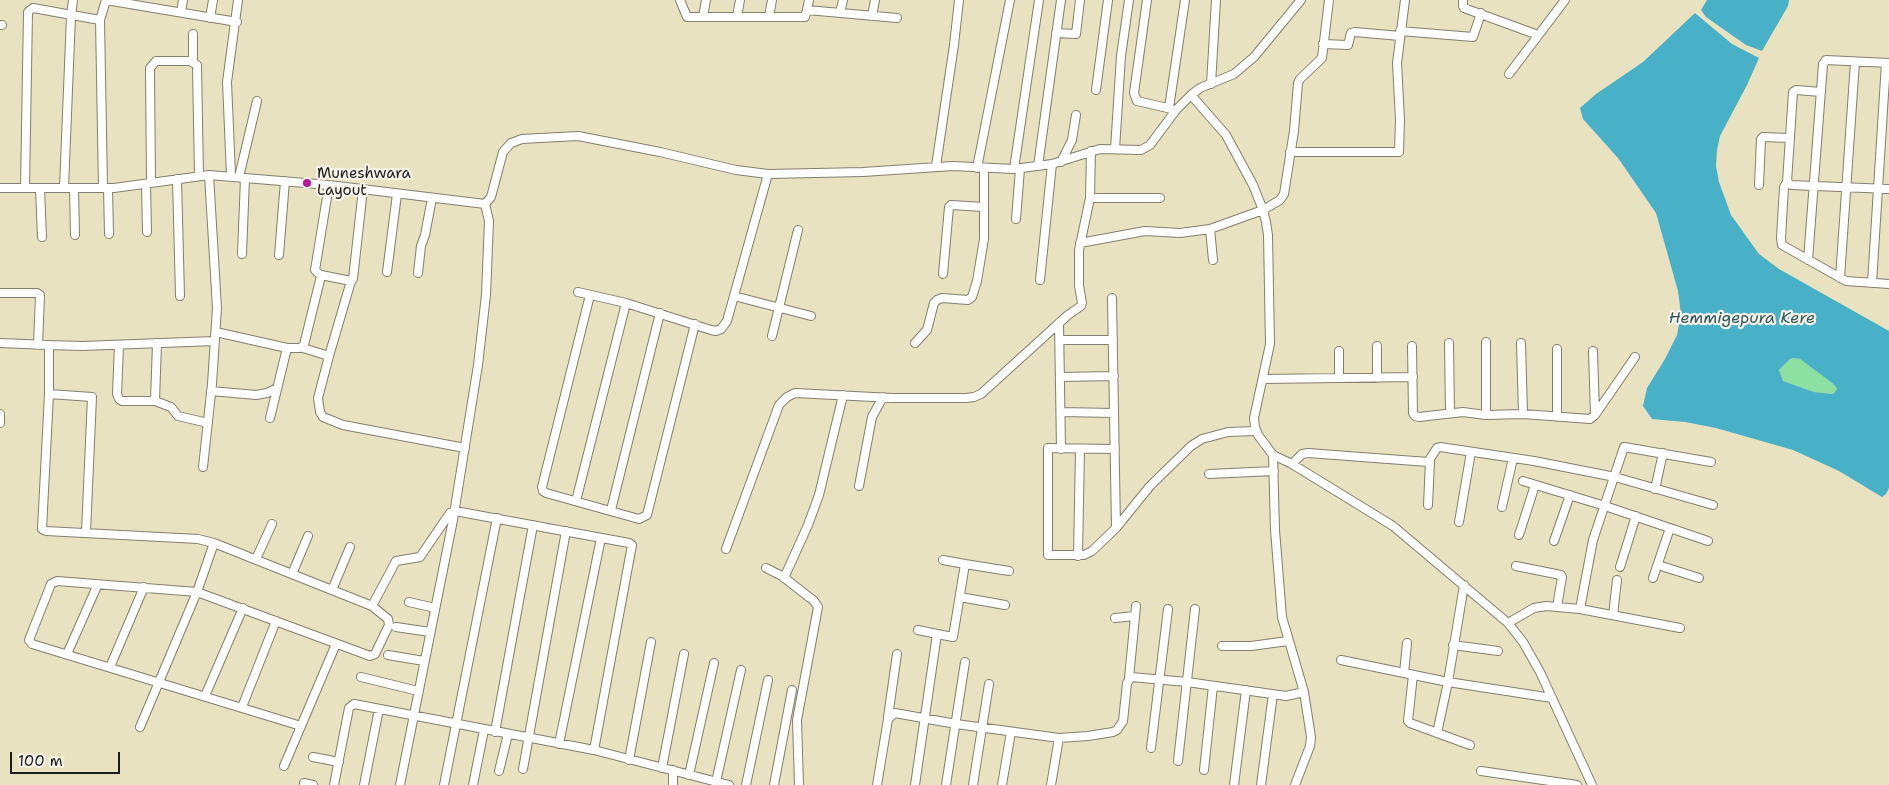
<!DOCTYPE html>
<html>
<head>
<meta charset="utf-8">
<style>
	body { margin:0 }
	#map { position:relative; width:1889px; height:785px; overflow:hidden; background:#e8e2c1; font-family:"Shantell Sans",sans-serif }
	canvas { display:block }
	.scale { position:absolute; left:10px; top:752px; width:110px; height:22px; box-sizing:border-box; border:2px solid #1c1c1c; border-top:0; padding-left:6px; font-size:15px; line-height:18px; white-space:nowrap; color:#1c1c1c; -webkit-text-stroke:4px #f7f3e8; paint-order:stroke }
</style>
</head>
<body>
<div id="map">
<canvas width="1889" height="785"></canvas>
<div class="scale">100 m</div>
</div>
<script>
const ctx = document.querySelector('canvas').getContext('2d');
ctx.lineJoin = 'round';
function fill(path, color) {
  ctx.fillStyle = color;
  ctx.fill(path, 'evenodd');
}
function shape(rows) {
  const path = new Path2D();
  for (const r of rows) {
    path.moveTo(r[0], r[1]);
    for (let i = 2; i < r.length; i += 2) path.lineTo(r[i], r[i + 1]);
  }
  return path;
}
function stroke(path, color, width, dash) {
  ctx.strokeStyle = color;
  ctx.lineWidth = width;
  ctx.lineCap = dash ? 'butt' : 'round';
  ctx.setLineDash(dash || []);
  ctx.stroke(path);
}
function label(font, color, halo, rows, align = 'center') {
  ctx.font = font + ' "Shantell Sans",sans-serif';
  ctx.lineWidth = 4.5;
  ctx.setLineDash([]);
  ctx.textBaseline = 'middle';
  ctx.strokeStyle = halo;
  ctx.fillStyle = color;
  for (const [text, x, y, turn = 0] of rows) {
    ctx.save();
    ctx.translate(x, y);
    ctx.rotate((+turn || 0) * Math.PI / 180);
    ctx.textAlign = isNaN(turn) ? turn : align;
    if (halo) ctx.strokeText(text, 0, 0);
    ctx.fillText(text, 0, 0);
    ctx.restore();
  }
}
const green = shape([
	[1794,358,1800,359,1832,383,1837,388,1835,392,1833,394,1814,392,1783,381,1779,370,1790,359]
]);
const water = shape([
	[1707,0,1789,0,1788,6,1762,51,1746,45,1706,17,1701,10],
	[1695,13,1732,44,1759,58,1747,85,1720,136,1717,150,1716,166,1719,182,1731,215,1759,254,1779,269,1889,331,1889,488,1886,494,1882,497,1839,471,1793,450,1716,428,1685,422,1652,419,1643,406,1647,388,1665,359,1677,335,1681,314,1678,291,1656,213,1618,158,1583,119,1580,108,1596,94,1643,62],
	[1794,358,1800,359,1832,383,1837,388,1835,392,1833,394,1814,392,1783,381,1779,370,1790,359]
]);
const minor = shape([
	[680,0,687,17,805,17,807,10,897,18],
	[1147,0,1134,93,1137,101,1176,110],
	[1463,0,1463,6,1464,8,1538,35],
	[807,10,809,0],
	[181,12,183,0],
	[840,13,843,0],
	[872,16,875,0],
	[703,17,706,0],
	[737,17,740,0],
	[769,17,772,0],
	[210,18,213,0],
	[0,25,2,25],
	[1400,31,1473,37,1481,13],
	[1056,33,1076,34,1080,0],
	[1323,44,1348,45,1351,33,1355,32,1400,36],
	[193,61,193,34],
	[1509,74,1565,0],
	[1211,84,1216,0],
	[1096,90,1108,0],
	[1821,92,1796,90,1793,92,1787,182,1791,185,1889,189],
	[1191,95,1226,135,1253,185,1263,210,1266,222,1268,235,1270,344,1254,418,1255,427,1258,435,1273,455,1292,464,1393,526,1508,623,1523,642,1540,672,1592,785],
	[1169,108,1185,0],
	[1115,149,1121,56,1129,0],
	[1290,152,1399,152,1400,120,1397,63,1405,0],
	[1061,162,1072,140,1076,115],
	[936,166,954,45,959,0],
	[1038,166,1061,0],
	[977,168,1010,0],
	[1014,169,1039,0],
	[231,175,227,82,238,0],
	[239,177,257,101],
	[177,179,180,296],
	[1787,182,1784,187,1781,238,1782,245,1846,281,1889,284],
	[151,183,150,68,156,61,190,61,197,65,199,176],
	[146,184,147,232],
	[1759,185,1761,139,1763,137,1789,138],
	[0,188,114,188,209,175,329,185,485,204,491,197,503,152,511,143,522,139,578,136,660,152,736,170,768,174,863,172,953,166,1014,169,1052,164,1100,149,1141,150,1150,145,1176,110,1191,95,1200,88,1234,74,1254,57,1301,0],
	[25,188,28,12,33,8,100,20],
	[40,188,42,237],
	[64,188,71,16,73,0],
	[74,188,75,235],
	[103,188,100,20,106,0,237,22],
	[108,188,109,234],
	[1090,198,1160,198],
	[1016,219,1020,169],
	[1210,229,1213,260],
	[1080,243,1145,231,1180,233,1210,229,1263,210,1280,200,1284,194,1294,131,1298,83,1300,79,1322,58,1329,0],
	[242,254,245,178],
	[279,255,285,181],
	[1808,260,1823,64,1826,60,1889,63],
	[387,272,397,194],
	[418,273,421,246,425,235,432,198],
	[943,274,949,207,951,205,984,207],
	[321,275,351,281,353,279,363,189],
	[1840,278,1855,62],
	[1040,280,1052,164],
	[1872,283,1886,63],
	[578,292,626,303,711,330,716,331,721,329,727,321,768,174],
	[0,293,37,293,40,295,38,345],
	[590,295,542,487,543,491,546,493,639,519,647,515,695,324],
	[734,296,811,316],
	[1112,298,1116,528],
	[1059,323,1061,449],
	[216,332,287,348],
	[772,336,798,230],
	[1060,340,1113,340],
	[0,343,49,345,49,394,42,529,46,531,198,539,214,543],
	[915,343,927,330,934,303,937,300,942,298,968,300,972,297,977,281,984,239,984,169],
	[1449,343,1450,412],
	[1521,343,1523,414],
	[49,345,82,346,215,341],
	[119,345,117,394,119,399,122,401,155,401,171,407,178,416,208,423],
	[1377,346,1377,378],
	[1412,346,1413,413,1415,416,1419,417,1463,412,1486,415,1523,414,1590,419,1595,415,1593,351],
	[303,348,329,356,351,281],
	[1557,349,1557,417],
	[329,356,318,398,320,412,323,417,343,425,465,448],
	[1060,377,1114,376],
	[1339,378,1339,351],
	[1263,379,1413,377],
	[211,391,256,395,267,393,277,388],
	[49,394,92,397,86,532],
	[155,401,157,343],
	[1061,412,1114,413],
	[0,414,0,423],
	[1486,415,1486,342],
	[1595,415,1635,357],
	[270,418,287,348,300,348,304,345,321,276,315,270,329,185],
	[1115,449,1048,448,1048,555,1084,555,1092,551,1116,528,1150,486,1191,446,1202,439,1228,432,1256,431],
	[1273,455,1275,530,1282,617,1304,692,1311,737,1310,746,1295,785],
	[1292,464,1302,454,1308,453,1428,462,1437,448,1440,447,1534,461,1615,477,1713,505],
	[203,467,212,384,217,308,209,175],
	[1209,474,1274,471],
	[1523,481,1605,506,1708,541],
	[859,486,872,417,883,397],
	[1655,489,1663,453],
	[576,501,626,303],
	[1428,505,1430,461],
	[1502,507,1513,458],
	[611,510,660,313],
	[1459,522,1471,452],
	[1519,535,1535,485],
	[1554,541,1570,495],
	[726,549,779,405,787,397,795,393,893,398,966,398,974,397,981,394,1068,315,1081,306,1082,303,1079,286,1079,250,1090,198,1091,151],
	[1078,556,1080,449],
	[256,559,272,524],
	[965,564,1009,571],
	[1658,565,1699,578],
	[1516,566,1561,575,1562,577,1557,607],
	[1620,567,1636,516],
	[766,568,782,576,814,601,818,607,797,720,799,785],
	[292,574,308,536],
	[784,578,808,525,819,495,843,395],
	[1653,578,1670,528],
	[332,590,350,547],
	[960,597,1005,605],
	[409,602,435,608],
	[1580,609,1593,540,1624,447,1711,462],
	[1613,615,1617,580],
	[1115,618,1135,616],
	[1508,623,1534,608,1546,606,1580,609,1680,628],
	[396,627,430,632],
	[937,634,953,637,965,564,943,560],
	[1453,645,1498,651],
	[1222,646,1251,646,1288,641],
	[67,654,98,584],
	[388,655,424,661],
	[1341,660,1448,682,1552,698],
	[110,667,144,587],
	[1404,673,1407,643],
	[1413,675,1408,721,1410,723,1470,745],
	[361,677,418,691],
	[1129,678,1136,606],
	[205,696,243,608],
	[242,707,276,621],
	[888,717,897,654],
	[301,726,32,644,29,640,51,584,57,581,197,592,370,656,375,654,389,625,388,619,372,606],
	[140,727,197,592,214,543,372,606,396,561,420,557,450,513,455,511,629,543,632,545,594,750],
	[495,732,533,525],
	[1437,733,1448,682,1464,585],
	[559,744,601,538],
	[1151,748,1168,609],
	[313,757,339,762],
	[629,760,651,642],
	[1178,761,1195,609],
	[284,766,336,644],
	[662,768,684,654],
	[523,769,566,531],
	[673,770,673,785],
	[1204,770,1213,686],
	[499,771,508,734],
	[1481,771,1577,785],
	[689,775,714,663],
	[716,782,741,670],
	[304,783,313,785],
	[334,785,349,708,354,704,594,750,729,785],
	[364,785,379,709],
	[400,785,453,520,478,365,486,295,489,221,485,204],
	[444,785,497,518],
	[473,785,484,730],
	[746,785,768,680],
	[774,785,792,690],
	[877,785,888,719,895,713,956,724,1059,738,1088,736,1113,732,1117,730,1123,721,1127,683,1131,677,1187,682,1286,696,1304,692],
	[915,785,937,634,918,630],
	[946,785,965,662],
	[973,785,989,684],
	[1002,785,1011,732],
	[1051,785,1059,738],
	[1234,785,1246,690],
	[1261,785,1273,694]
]);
const markers = [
	[307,183,5,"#b5179e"]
];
const poiNames = [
	["Muneshwara",317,174],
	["Layout",317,191]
];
const waterNames = [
	["Hemmigepura Kere",1742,319]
];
fill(green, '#8be0a2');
fill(water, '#48b1c7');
stroke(minor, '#827f6e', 10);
stroke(minor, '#fff', 8);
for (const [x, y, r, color] of markers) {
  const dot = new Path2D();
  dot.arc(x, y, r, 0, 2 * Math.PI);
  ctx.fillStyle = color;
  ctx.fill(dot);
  stroke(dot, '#f7f3e8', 2);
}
label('15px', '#1c1c1c', '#f7f3e8', poiNames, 'left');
label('italic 16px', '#2e5860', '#f7f3e8', waterNames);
</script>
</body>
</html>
